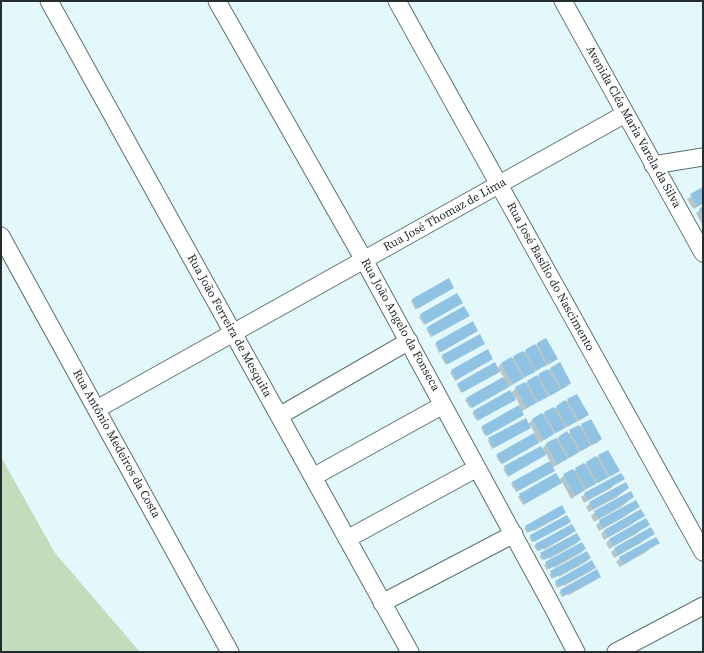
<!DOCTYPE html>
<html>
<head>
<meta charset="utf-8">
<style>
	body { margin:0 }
	#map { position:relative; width:704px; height:653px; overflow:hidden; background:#e3f8fa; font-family:"Source Serif 4",serif }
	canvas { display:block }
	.frame { position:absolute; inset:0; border:2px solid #252d2e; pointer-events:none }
</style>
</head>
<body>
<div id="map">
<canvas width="704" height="653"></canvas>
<div class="frame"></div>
</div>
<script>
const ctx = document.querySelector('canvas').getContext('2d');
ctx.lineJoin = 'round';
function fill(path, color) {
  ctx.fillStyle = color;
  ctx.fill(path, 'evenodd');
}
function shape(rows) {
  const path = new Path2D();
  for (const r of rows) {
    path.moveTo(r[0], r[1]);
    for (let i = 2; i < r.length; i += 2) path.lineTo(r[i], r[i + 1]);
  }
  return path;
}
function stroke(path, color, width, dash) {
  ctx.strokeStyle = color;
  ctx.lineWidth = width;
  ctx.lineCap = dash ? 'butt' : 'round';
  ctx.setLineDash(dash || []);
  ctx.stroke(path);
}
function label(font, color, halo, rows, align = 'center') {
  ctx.font = font + ' "Source Serif 4",serif';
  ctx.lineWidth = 3;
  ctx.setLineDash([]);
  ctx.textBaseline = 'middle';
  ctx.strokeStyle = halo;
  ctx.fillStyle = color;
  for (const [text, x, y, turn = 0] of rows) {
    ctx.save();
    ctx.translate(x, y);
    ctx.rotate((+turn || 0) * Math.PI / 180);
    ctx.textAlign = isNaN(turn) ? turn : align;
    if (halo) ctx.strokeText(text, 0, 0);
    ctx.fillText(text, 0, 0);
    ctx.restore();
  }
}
const green = shape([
	[1,457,55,553,140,652,1,652]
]);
const shadow = shape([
	[703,188,703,204,693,209,687,199],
	[703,208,703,223,702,224,696,213],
	[449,279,453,288,452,289,415,309,411,301,412,300],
	[462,303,424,325,419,317,421,315],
	[467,317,431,337,426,329,428,328],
	[472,323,475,332,439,353,435,344,436,343],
	[546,339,557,359,553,362,544,367,544,366,509,387,508,386,470,408,465,400,467,399,504,378,500,371,461,393,457,385,458,383,497,368,502,363,523,353],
	[482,345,446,365,441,357,443,355],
	[492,359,455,381,450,372,452,371],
	[551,369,570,383,566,387,534,404,521,412,521,416,485,436,481,428,482,427,520,406,516,398,477,421,472,413,511,393,516,388],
	[568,400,588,414,584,418,551,435,540,443,539,441,501,464,496,456,498,454,535,434,531,426,492,449,488,441,489,439,528,424,533,419,554,409],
	[582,425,601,439,597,443,588,447,552,468,552,472,516,492,511,484,513,482,550,462,546,454,508,477,503,469,541,447,542,449,546,444,567,433,567,434],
	[599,456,618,470,615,474,593,485,571,499,562,482,523,505,518,497,520,495,559,480,564,475,573,471],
	[615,484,611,488,584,503,581,497,585,494],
	[628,488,616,498,589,512,586,507,590,503],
	[633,497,621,507,594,522,591,516,595,512],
	[630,512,626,516,599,531,596,525,600,521],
	[565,513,561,516,534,531,533,530,527,533,524,528],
	[635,521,631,525,604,540,601,534,605,530],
	[570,522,566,525,532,542,529,537],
	[575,531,571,534,544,550,543,548,537,551,534,546],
	[640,531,636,534,609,549,606,543,610,539],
	[645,539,641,543,614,558,611,552,615,549],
	[580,540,576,544,549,559,548,557,542,560,539,556],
	[585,549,581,553,554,568,553,566,547,570,544,565],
	[650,549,646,552,620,567,616,562,620,558],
	[590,558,586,562,559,577,558,575,552,579,549,574],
	[595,567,591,571,564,586,563,585,557,588,555,583],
	[600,576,596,580,569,595,568,594,562,597,559,592]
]);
const building = shape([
	[703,187,703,203,697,206,690,194],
	[703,206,703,216,699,209],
	[449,278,454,288,417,309,412,299],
	[457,293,463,303,426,324,420,314],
	[464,306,470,316,433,336,427,327],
	[473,321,478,331,441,352,436,342],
	[480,334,485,344,448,364,442,355],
	[546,338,558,359,548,364,537,343],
	[535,344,546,365,536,371,525,350],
	[488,349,493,359,456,380,451,370],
	[523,351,535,372,525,377,513,356],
	[511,357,523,378,513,384,501,363],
	[495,362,500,372,463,392,458,383],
	[560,362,571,383,562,389,550,368],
	[548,369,560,390,550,396,538,374],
	[537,375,548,397,538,402,527,381],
	[503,377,509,387,472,408,466,398],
	[525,382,536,403,527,408,515,387],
	[510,390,516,400,479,420,473,411],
	[577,394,589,415,579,420,567,399],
	[565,400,577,421,567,427,556,406],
	[519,405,524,415,487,436,482,426],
	[554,407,565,428,556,433,544,412],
	[542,413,554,434,544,440,532,419],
	[526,418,531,428,494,448,488,438],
	[591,419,602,439,592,445,581,424],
	[579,425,590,446,581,451,569,430],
	[567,431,579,452,569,458,558,437],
	[534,433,539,443,502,464,497,454],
	[556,438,567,459,557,464,546,443],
	[541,446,546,455,509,476,504,466],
	[608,450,620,471,610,476,598,455],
	[596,456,608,477,598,483,586,462],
	[550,461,555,471,518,491,512,482],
	[584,463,596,484,586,489,575,468],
	[573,469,584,490,575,496,563,474],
	[556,473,562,483,525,504,519,494],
	[621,473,625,479,588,500,584,493],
	[626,482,629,488,593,509,589,502],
	[631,491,634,497,598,519,594,511],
	[636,500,640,507,603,528,599,520],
	[562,505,566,513,529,532,525,526],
	[641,509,645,516,608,537,604,530],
	[567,515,571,522,534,542,530,535],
	[646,518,650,525,613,546,609,539],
	[572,524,576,531,539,551,535,544],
	[651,527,655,534,618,555,614,548],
	[577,533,581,540,544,560,540,553],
	[656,537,660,543,623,564,619,557],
	[582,542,586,549,549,569,545,562],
	[587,551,591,558,554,578,550,571],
	[592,560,596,568,559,587,555,581],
	[597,569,601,577,564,596,560,590]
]);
const minor = shape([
	[49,1,410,652],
	[217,1,364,260,550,602,576,652],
	[397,1,703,552],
	[563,1,703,253],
	[653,165,703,157],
	[1,236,230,652],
	[97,409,625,114],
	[279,416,409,341],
	[313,477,443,405],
	[347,539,477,468],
	[382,603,514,534],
	[616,652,703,606]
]);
const streetNames = [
	["Avenida Cléa Maria Varela da Silva",633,127,61],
	["Rua José Thomaz de Lima",445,215,-29],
	["Rua José Basílio do Nascimento",550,277,61],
	["Rua João Angelo da Fonseca",400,325,61],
	["Rua João Ferreira de Mesquita",229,326,61],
	["Rua Antônio Medeiros da Costa",116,444,61]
];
fill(green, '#c3dcbc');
fill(shadow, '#0003');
fill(building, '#8fc2e3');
stroke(minor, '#5d6f71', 19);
stroke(minor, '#fff', 17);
label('12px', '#252d2e', '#fff', streetNames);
</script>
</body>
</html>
